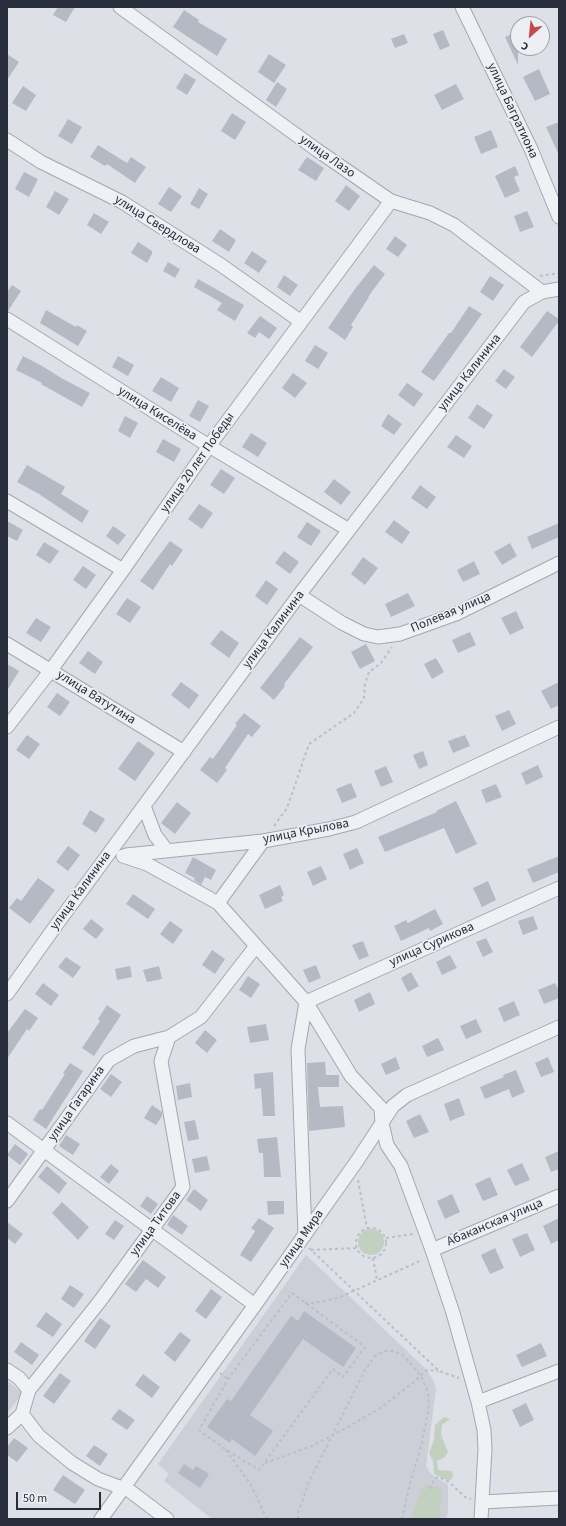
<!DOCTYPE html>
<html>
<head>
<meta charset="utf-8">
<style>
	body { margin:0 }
	#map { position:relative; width:566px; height:1526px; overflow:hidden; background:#dee0e7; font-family:"Source Sans 3",sans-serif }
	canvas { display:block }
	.frame { position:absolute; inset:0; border:8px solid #282d3c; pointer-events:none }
	.north { position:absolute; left:510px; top:16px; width:40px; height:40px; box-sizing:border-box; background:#edeff4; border:1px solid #9ea1aa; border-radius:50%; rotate:207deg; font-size:11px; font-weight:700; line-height:16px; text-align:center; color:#282d3c }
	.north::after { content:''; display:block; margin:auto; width:14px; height:18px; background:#c5494b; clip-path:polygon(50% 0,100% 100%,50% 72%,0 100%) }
	.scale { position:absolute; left:16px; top:1492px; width:85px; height:18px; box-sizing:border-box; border:2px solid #282d3c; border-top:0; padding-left:5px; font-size:12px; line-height:14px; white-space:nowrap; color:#282d3c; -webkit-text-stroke:3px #edeff4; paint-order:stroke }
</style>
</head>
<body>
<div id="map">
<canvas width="566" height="1526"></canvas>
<div class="frame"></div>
<div class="north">С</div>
<div class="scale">50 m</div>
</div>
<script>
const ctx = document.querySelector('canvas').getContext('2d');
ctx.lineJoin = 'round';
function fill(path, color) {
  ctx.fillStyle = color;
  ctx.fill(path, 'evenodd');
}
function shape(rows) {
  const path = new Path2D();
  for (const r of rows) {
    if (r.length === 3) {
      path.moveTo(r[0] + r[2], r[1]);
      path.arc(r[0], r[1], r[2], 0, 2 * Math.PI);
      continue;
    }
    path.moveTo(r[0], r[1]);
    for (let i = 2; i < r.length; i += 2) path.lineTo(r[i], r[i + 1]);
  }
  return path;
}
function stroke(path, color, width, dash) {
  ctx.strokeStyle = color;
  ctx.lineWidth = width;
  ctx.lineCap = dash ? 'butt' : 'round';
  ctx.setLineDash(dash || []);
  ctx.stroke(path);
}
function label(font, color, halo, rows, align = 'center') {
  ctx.font = font + ' "Source Sans 3",sans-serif';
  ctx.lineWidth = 3.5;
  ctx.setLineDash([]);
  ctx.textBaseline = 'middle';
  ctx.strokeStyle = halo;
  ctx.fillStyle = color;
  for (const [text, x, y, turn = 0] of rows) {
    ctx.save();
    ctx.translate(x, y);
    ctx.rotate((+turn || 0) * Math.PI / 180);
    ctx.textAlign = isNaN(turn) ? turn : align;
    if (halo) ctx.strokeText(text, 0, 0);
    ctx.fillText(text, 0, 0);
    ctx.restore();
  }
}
const built = shape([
	[306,1255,427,1370,434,1382,436,1389,426,1466,431,1474,448,1485,448,1513,446,1519,212,1519,164,1481,169,1474,158,1464],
	[7,1381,23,1393,7,1413]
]);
const green = shape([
	[371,1242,13],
	[444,1417,450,1419,442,1425,441,1435,448,1452,444,1458,437,1461,438,1470,452,1471,453,1477,449,1481,434,1474,433,1461,429,1453,434,1440,435,1425],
	[427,1484,439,1488,442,1492,439,1519,411,1519,422,1488]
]);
const building = shape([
	[58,7,75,7,66,22,53,15],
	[184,10,199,20,198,22,227,39,217,56,173,27],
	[443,30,450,46,440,50,433,34],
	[518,31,518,65,505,37],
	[404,34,408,43,395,48,391,39],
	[7,54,19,62,7,80],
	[269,54,286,65,274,83,258,72],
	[539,69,550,94,535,101,523,77],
	[185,73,196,80,187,95,176,88],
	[277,82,287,89,276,107,266,100],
	[456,84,464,99,442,110,434,95],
	[23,86,36,95,26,111,12,103],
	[232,113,246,122,235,140,221,131],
	[68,119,82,127,72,144,58,136],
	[559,122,559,155,546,127],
	[491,130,498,147,481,154,474,137],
	[98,145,127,163,131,157,146,167,135,183,107,164,105,166,90,157],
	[307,157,324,168,316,181,298,170],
	[515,166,519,175,514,177,520,191,505,198,495,176],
	[24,172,38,179,29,197,15,189],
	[346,185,360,196,349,211,335,201],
	[169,187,182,196,171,212,158,204],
	[199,188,208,194,199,209,190,204],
	[55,191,69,199,59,215,46,207],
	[527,211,534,227,520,232,514,216],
	[94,213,109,222,101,234,87,225],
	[220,229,236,240,229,252,212,241],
	[395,236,407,245,398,257,386,249],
	[138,242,152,251,152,254,147,263,131,253],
	[252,251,267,261,259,273,244,263],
	[168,262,180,269,175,278,163,271],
	[374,265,385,274,368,297,369,297,351,325,353,327,345,340,328,328,355,289],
	[284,275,298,285,290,296,277,287],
	[490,276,504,285,493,301,480,292],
	[198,279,244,305,235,321,217,310,222,303,194,287],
	[12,285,21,291,8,311,7,311,7,292],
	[469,306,482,314,434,381,421,372,449,333,451,333],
	[46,310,76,327,77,325,87,331,78,346,40,323],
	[547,311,559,319,559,321,532,357,520,347],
	[260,316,277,328,269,339,259,332,255,338,247,333],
	[315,345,328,353,318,369,305,361],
	[23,356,42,366,63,379,90,393,82,407,41,384,42,383,16,370],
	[118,356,134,365,128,376,112,367],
	[504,369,515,377,506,389,495,381],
	[293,373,307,383,295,398,282,388],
	[161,377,179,388,171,402,152,391],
	[407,383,423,394,414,407,398,395],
	[198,400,209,406,200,422,189,416],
	[477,404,493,415,484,429,468,418],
	[388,414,402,424,394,435,381,426],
	[125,416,138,423,130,438,118,431],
	[251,433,267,443,258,457,242,447],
	[456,435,472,446,464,458,447,447],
	[163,439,181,449,174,462,156,452],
	[27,465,65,487,61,494,89,511,82,523,39,494,17,482],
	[221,469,235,478,224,494,210,485],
	[334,479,351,492,341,505,324,492],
	[420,485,436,497,427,509,411,498],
	[199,504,213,513,202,529,188,519],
	[394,520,410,532,402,544,385,532],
	[7,521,23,530,17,541,7,536],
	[307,522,321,531,311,546,297,537],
	[559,523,559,537,532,549,527,537],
	[113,526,126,535,118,545,106,536],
	[170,541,183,550,172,566,170,564,153,590,140,581],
	[44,542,59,551,50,564,36,555],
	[510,543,517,556,502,565,494,552],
	[284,551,299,562,290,574,275,563],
	[363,557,378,568,365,585,351,574],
	[474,561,480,574,463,582,457,570],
	[83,566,96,575,86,589,73,580],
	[266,580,278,589,267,605,255,596],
	[408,593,415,606,391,617,385,604],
	[127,598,141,607,130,623,116,614],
	[516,611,524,628,510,635,501,618],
	[36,618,51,627,41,642,26,633],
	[221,630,239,643,229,658,210,644],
	[470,632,476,645,458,653,452,640],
	[300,637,313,647,284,684,285,686,274,700,260,688],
	[366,644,375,661,360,669,351,652],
	[88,651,103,662,95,674,79,663],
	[436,658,444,672,432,679,424,664],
	[7,664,19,671,7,691],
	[181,682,199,695,189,709,171,695],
	[559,682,559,705,551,709,541,691],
	[57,693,70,702,60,716,47,707],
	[509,710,516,724,502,731,495,716],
	[244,713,261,726,252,737,248,734,225,768,227,770,217,783,200,770,210,757,213,759,237,725,235,724],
	[27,735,40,744,29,759,16,750],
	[465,735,470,746,453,753,448,741],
	[138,741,155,753,135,781,118,769],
	[423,751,428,765,419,769,413,755],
	[538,765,543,777,526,785,521,773],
	[386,766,393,782,381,787,374,771],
	[351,783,357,797,342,803,336,789],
	[496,784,502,797,486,803,481,790],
	[456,801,477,844,456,854,444,828,385,852,378,837,437,812,436,811],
	[177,802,191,813,175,834,161,823],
	[90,810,105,819,96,833,82,824],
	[68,846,80,855,68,871,56,862],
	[357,848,364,863,350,870,343,854],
	[559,856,559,872,533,883,527,869],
	[193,857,216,870,211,880,205,877,201,885,194,880,195,878,185,873],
	[321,866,327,879,313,886,307,872],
	[38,878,55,890,30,924,9,908,17,898,21,901],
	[488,881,496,900,482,907,473,888],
	[280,885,284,895,281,897,283,901,265,909,259,895],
	[133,894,155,909,148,919,126,904],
	[435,909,443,924,430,931,429,928,401,941,394,926,406,920,408,923],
	[533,916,538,929,523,935,518,921],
	[91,919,104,929,96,939,83,929],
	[170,921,183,930,173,944,160,934],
	[486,938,493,952,483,957,476,942],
	[363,941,369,956,359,960,352,945],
	[212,950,225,959,215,974,202,965],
	[450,955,457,968,442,975,436,962],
	[66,957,81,967,73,978,58,967],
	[316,965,321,978,309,983,303,970],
	[130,966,132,977,117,980,115,969],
	[159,966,162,979,147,982,143,970],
	[411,972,419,986,408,992,401,978],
	[248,976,260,984,251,998,239,990],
	[43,983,59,995,51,1006,35,994],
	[555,983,559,991,559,998,544,1004,538,990],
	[370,992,375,1004,359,1012,354,1000],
	[514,1001,520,1015,504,1022,498,1008],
	[107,1005,121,1015,94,1056,82,1048,100,1021,98,1019],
	[25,1009,38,1018,29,1031,27,1029,7,1059,7,1033],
	[476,1019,482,1032,466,1039,460,1026],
	[266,1024,269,1040,250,1043,247,1027],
	[205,1030,217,1040,207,1053,195,1043],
	[438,1038,444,1050,427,1057,422,1046],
	[396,1057,400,1069,386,1075,381,1064],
	[548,1057,554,1072,541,1077,535,1063],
	[325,1062,326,1075,339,1075,339,1087,318,1087,320,1107,343,1106,345,1127,309,1131,307,1063],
	[70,1063,83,1071,46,1129,33,1120,40,1109,42,1110,65,1074,63,1073],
	[516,1070,525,1092,512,1098,509,1089,485,1099,480,1087,504,1077,503,1075],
	[273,1072,275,1116,263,1116,261,1088,255,1089,254,1074],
	[111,1074,122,1082,111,1097,100,1089],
	[190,1083,192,1097,178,1100,176,1086],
	[459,1098,465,1115,450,1121,444,1104],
	[152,1105,162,1112,162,1116,156,1125,144,1118],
	[420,1114,429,1132,414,1138,406,1121],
	[195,1120,199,1139,188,1141,184,1122],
	[66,1135,80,1144,73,1155,59,1146],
	[277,1137,281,1177,264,1177,263,1153,259,1153,257,1139],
	[15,1144,28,1154,20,1165,7,1155],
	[559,1151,559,1169,551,1172,545,1157],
	[207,1156,210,1170,195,1173,192,1159],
	[522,1163,530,1180,515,1186,507,1170],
	[111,1164,119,1171,109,1184,100,1177],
	[47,1166,67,1183,59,1194,38,1177],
	[490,1177,498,1195,483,1201,475,1184],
	[194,1189,208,1200,201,1211,186,1200],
	[452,1194,460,1212,445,1219,437,1201],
	[147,1196,158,1204,151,1214,140,1206],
	[267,1201,284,1201,284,1214,268,1215],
	[62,1202,89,1227,78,1240,52,1213],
	[173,1215,188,1226,182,1235,167,1225],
	[259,1218,274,1228,251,1262,240,1255,255,1231,251,1228],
	[559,1218,559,1240,551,1244,543,1226],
	[115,1220,124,1226,114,1240,105,1234],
	[7,1222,23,1234,15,1244,7,1238],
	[527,1233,535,1250,520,1257,512,1239],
	[495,1248,504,1268,490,1274,481,1255],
	[143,1260,166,1277,158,1288,146,1279,136,1292,125,1284],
	[70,1285,84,1294,74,1308,61,1299],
	[211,1289,222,1297,206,1319,195,1311],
	[304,1311,356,1348,343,1367,303,1339,250,1415,273,1431,255,1456,232,1439,230,1443,207,1427,227,1399,231,1401,291,1316,298,1321],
	[46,1312,62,1324,53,1337,36,1326],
	[100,1318,111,1326,95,1349,84,1341],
	[180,1332,191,1340,175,1362,164,1353],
	[21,1342,39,1355,32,1365,14,1352],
	[541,1343,547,1356,522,1367,516,1355],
	[60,1373,71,1381,54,1404,43,1396],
	[143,1374,160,1387,152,1398,135,1385],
	[526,1403,534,1420,520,1427,512,1410],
	[119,1409,135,1420,127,1430,111,1419],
	[14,1438,28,1448,17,1462,7,1455,7,1447],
	[94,1445,108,1454,100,1466,86,1456],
	[184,1464,193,1470,196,1466,209,1474,200,1488,178,1473],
	[63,1475,85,1490,75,1504,53,1490]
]);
const path = shape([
	[540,276,559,273],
	[274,826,287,808,309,744,354,713,364,698,365,684,369,672,381,663,392,647],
	[358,1180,367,1228],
	[371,1243,15],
	[386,1238,413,1234],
	[309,1248,439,1371,459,1378],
	[311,1250,357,1248],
	[373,1258,377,1280],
	[292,1293,365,1347,343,1377,333,1369,259,1470,225,1449,199,1430,228,1379,292,1293],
	[305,1303,313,1303,338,1298,422,1260],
	[220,1373,228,1379],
	[226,1450,251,1485,267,1519],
	[265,1463,312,1446,348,1427,383,1406,409,1386,427,1370,438,1371],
	[430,1489,434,1479,438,1477,449,1482,465,1497,471,1499],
	[298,1519,298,1513,309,1482,365,1370,375,1356,384,1351,393,1351,403,1355,421,1376,428,1392,429,1403,427,1418,420,1450,410,1483,402,1519]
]);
const minor = shape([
	[120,7,317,150,391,201,430,213,454,225,542,292],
	[462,7,531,149,559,217],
	[7,140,41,162,122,202,221,265,300,321],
	[7,319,209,446,349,530],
	[7,501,123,570],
	[299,595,342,623,364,634,378,637,400,634,456,614,559,563],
	[7,644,184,752],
	[7,727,51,670,123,570,209,446,391,201],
	[144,806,155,835,167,851],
	[126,855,263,841,329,829,356,822,559,727],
	[123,856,147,864,218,903,306,1002,351,1076,381,1108,382,1123,387,1145,401,1166,432,1250,453,1313,478,1402,484,1430,485,1449,481,1519],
	[218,903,263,841],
	[7,994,57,924,299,595,524,302,542,292,559,289],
	[306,1002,559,888],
	[7,1123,255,1305],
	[7,1201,109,1060,134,1046,169,1037],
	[305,1235,298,1049,306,1002],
	[432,1250,559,1196],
	[7,1370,19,1378,29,1390],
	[478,1402,559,1371],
	[22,1414,39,1436,72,1463,98,1479,130,1491,167,1519],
	[7,1428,22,1414,29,1390,100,1301,183,1187,161,1061,169,1037,201,1017,256,946],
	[482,1502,559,1498],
	[101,1519,255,1305,357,1161,393,1106,407,1095,559,1027]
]);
const streetNames = [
	["улица Багратиона",512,111,65],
	["улица Лазо",327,157,35],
	["улица Свердлова",157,225,32],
	["улица Калинина",470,373,-52],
	["улица Киселёва",157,414,32],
	["улица 20 лет Победы",198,463,-55],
	["Полевая улица",451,613,-23],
	["улица Калинина",274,630,-53],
	["улица Ватутина",96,698,32],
	["улица Крылова",306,832,-11],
	["улица Калинина",81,891,-54],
	["улица Сурикова",432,945,-24],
	["улица Гагарина",77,1104,-55],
	["Абаканская улица",495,1223,-23],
	["улица Титова",156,1224,-54],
	["улица Мира",302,1239,-55]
];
fill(built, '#cccfd8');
fill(green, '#c1d0bf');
fill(building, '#b5b9c3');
stroke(minor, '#a4a7b0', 15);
stroke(path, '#bcbec5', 2, [3, 3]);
stroke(minor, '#f0f1f5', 13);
label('13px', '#282d3c', '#edeff4', streetNames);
</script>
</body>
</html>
